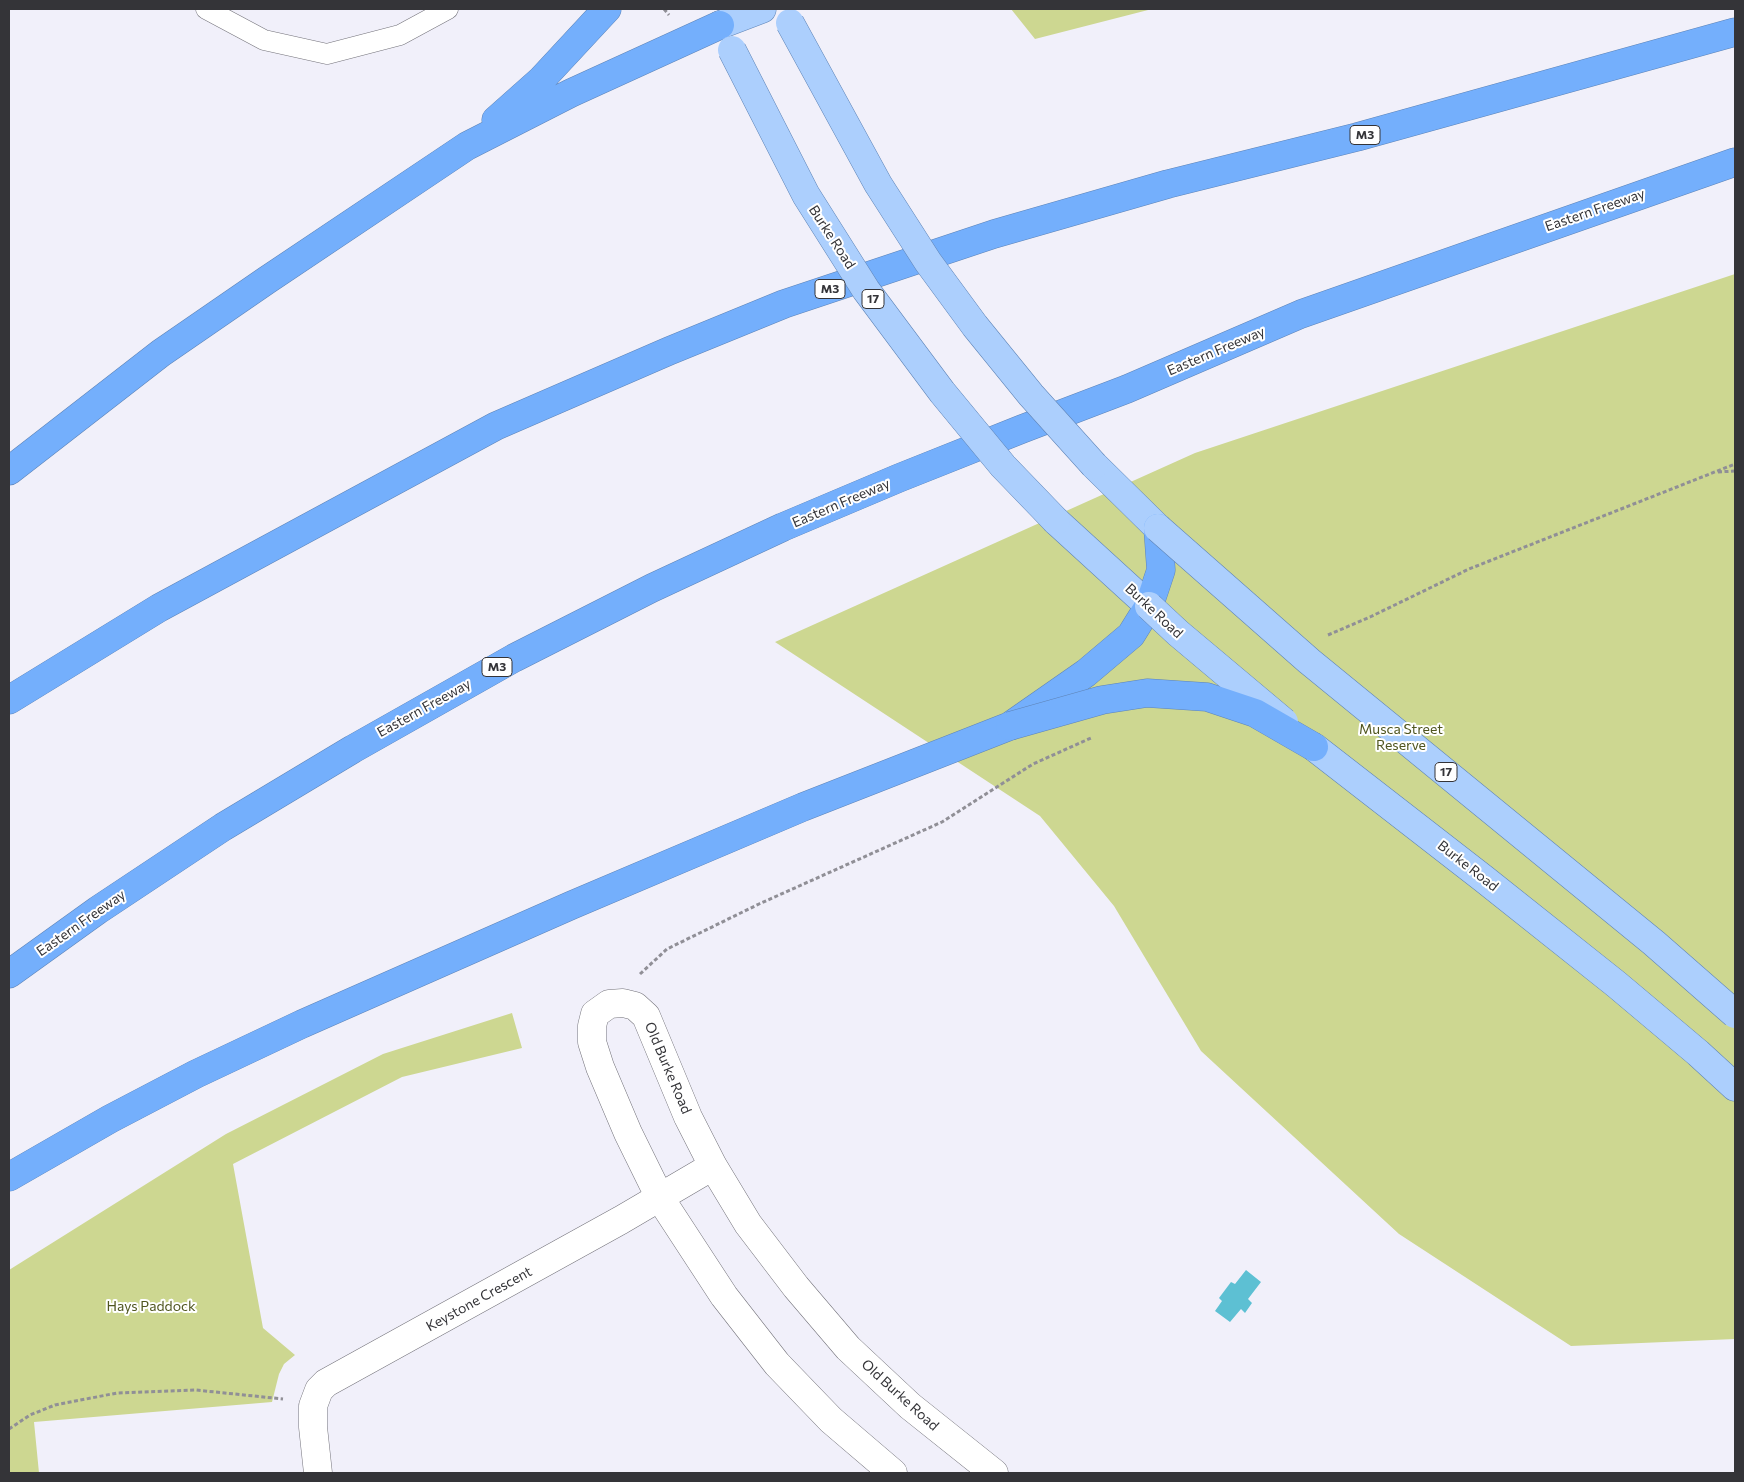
<!DOCTYPE html>
<html>
<head>
<meta charset="utf-8">
<style>
	body { margin:0 }
	#map { position:relative; width:1744px; height:1482px; overflow:hidden; background:#f1f0fa; font-family:Commissioner,sans-serif }
	canvas { display:block }
	.frame { position:absolute; inset:0; border:10px solid #343438; pointer-events:none }
</style>
</head>
<body>
<div id="map">
<canvas width="1744" height="1482"></canvas>
<div class="frame"></div>
</div>
<script>
const ctx = document.querySelector('canvas').getContext('2d');
ctx.lineJoin = 'round';
function fill(path, color) {
  ctx.fillStyle = color;
  ctx.fill(path, 'evenodd');
}
function shape(rows) {
  const path = new Path2D();
  for (const r of rows) {
    path.moveTo(r[0], r[1]);
    for (let i = 2; i < r.length; i += 2) path.lineTo(r[i], r[i + 1]);
  }
  return path;
}
function stroke(path, color, width, dash) {
  ctx.strokeStyle = color;
  ctx.lineWidth = width;
  ctx.lineCap = dash ? 'butt' : 'round';
  ctx.setLineDash(dash || []);
  ctx.stroke(path);
}
function label(font, color, halo, rows, align = 'center') {
  ctx.font = font + ' Commissioner,sans-serif';
  ctx.lineWidth = 4;
  ctx.setLineDash([]);
  ctx.textBaseline = 'middle';
  ctx.strokeStyle = halo;
  ctx.fillStyle = color;
  for (const [text, x, y, turn = 0] of rows) {
    ctx.save();
    ctx.translate(x, y);
    ctx.rotate((+turn || 0) * Math.PI / 180);
    ctx.textAlign = isNaN(turn) ? turn : align;
    if (halo) ctx.strokeText(text, 0, 0);
    ctx.fillText(text, 0, 0);
    ctx.restore();
  }
}
const green = shape([
	[1011,9,1152,9,1035,39],
	[1735,274,1735,1339,1571,1346,1399,1234,1201,1051,1114,906,1040,816,775,642,1195,453],
	[512,1013,522,1048,402,1077,233,1164,263,1328,295,1355,284,1364,279,1374,272,1402,34,1422,39,1473,9,1473,9,1270,226,1134,383,1054]
]);
const water = shape([
	[1246,1270,1261,1282,1248,1299,1252,1303,1245,1313,1241,1309,1230,1322,1215,1311,1222,1301,1219,1298,1231,1282,1235,1284]
]);
const path = shape([
	[664,9,669,15],
	[1718,472,1735,471],
	[1328,635,1370,617,1469,569,1735,464],
	[640,974,667,949,759,904,942,822,1033,764,1091,738],
	[9,1429,30,1415,55,1405,117,1393,196,1390,283,1399]
]);
const lane = shape([
	[206,9,264,40,327,54,400,35,448,9]
]);
const street = shape([
	[318,1473,313,1427,313,1406,319,1390,326,1383,621,1220,713,1166],
	[893,1473,831,1420,777,1364,724,1296,660,1198,628,1133,600,1067,592,1042,592,1026,595,1014,609,1004,623,1003,635,1006,646,1016,688,1117,713,1166,748,1224,796,1287,848,1348,910,1406,994,1473]
]);
const primary = shape([
	[720,25,762,9],
	[1094,465,1158,528],
	[1056,521,1149,606],
	[1314,747,1484,879,1616,984,1698,1053,1735,1087]
]);
const highway = shape([
	[496,120,541,80,607,9],
	[9,471,161,353,267,280,467,146,571,93,720,25],
	[9,700,159,608,496,426,669,351,784,304,994,234,1168,184,1357,137,1735,32],
	[9,974,98,910,223,827,353,749,514,658,652,588,783,527,899,478,1022,429,1127,389,1301,314,1735,162],
	[9,1177,110,1119,196,1074,302,1024,572,905,803,807,1010,726,1086,673,1131,635,1149,606,1161,570,1158,528]
]);
const primaryBridge = shape([
	[790,23,878,184,928,262,975,326,1031,395,1094,465],
	[732,50,806,195,866,290,942,392,1003,466,1056,521],
	[1158,528,1309,661,1654,943,1735,1014],
	[1149,606,1178,633,1284,722]
]);
const highwayBridge = shape([
	[1010,726,1102,700,1147,693,1207,697,1255,713,1314,747]
]);
const shields = [
	[1365,135,30],
	[830,289,30],
	[873,299,22],
	[497,667,30],
	[1446,772,22]
];
const shieldNames = [
	["M3",1365,135],
	["M3",830,289],
	["17",873,299],
	["M3",497,667],
	["17",1446,772]
];
const streetNames = [
	["Eastern Freeway",1595,210,-19],
	["Burke Road",832,237,57],
	["Eastern Freeway",1216,351,-23],
	["Eastern Freeway",841,503,-23],
	["Burke Road",1154,611,43],
	["Eastern Freeway",424,708,-29],
	["Burke Road",1468,866,38],
	["Eastern Freeway",81,923,-35],
	["Old Burke Road",668,1068,67],
	["Keystone Crescent",479,1299,-29],
	["Old Burke Road",900,1395,42]
];
const parkNames = [
	["Musca Street",1401,729],
	["Reserve",1401,745],
	["Hays Paddock",151,1306]
];
fill(green, '#cdd791');
fill(water, '#5dc0d3');
stroke(lane, '#73727a', 21);
stroke(street, '#73727a', 29);
stroke(primary, '#5e84b7', 29);
stroke(highway, '#5e84b7', 29);
stroke(path, '#908f96', 3, [4, 2.5]);
stroke(lane, '#fff', 20);
stroke(street, '#fff', 28);
stroke(primary, '#accffd', 28);
stroke(highway, '#74affc', 28);
stroke(primaryBridge, '#5e84b7', 29, []);
stroke(highwayBridge, '#5e84b7', 29, []);
stroke(primaryBridge, '#accffd', 28);
stroke(highwayBridge, '#74affc', 28);
for (const [x, y, w] of shields) {
  const box = new Path2D();
  box.roundRect(x - w / 2, y - 9.5, w, 19, 4);
  ctx.fillStyle = '#fff';
  ctx.fill(box);
  stroke(box, '#343438', 1);
}
label('bold 12px', '#343438', null, shieldNames);
label('14px', '#343438', '#fff', streetNames);
label('14px', '#505620', '#fff', parkNames);
</script>
</body>
</html>
